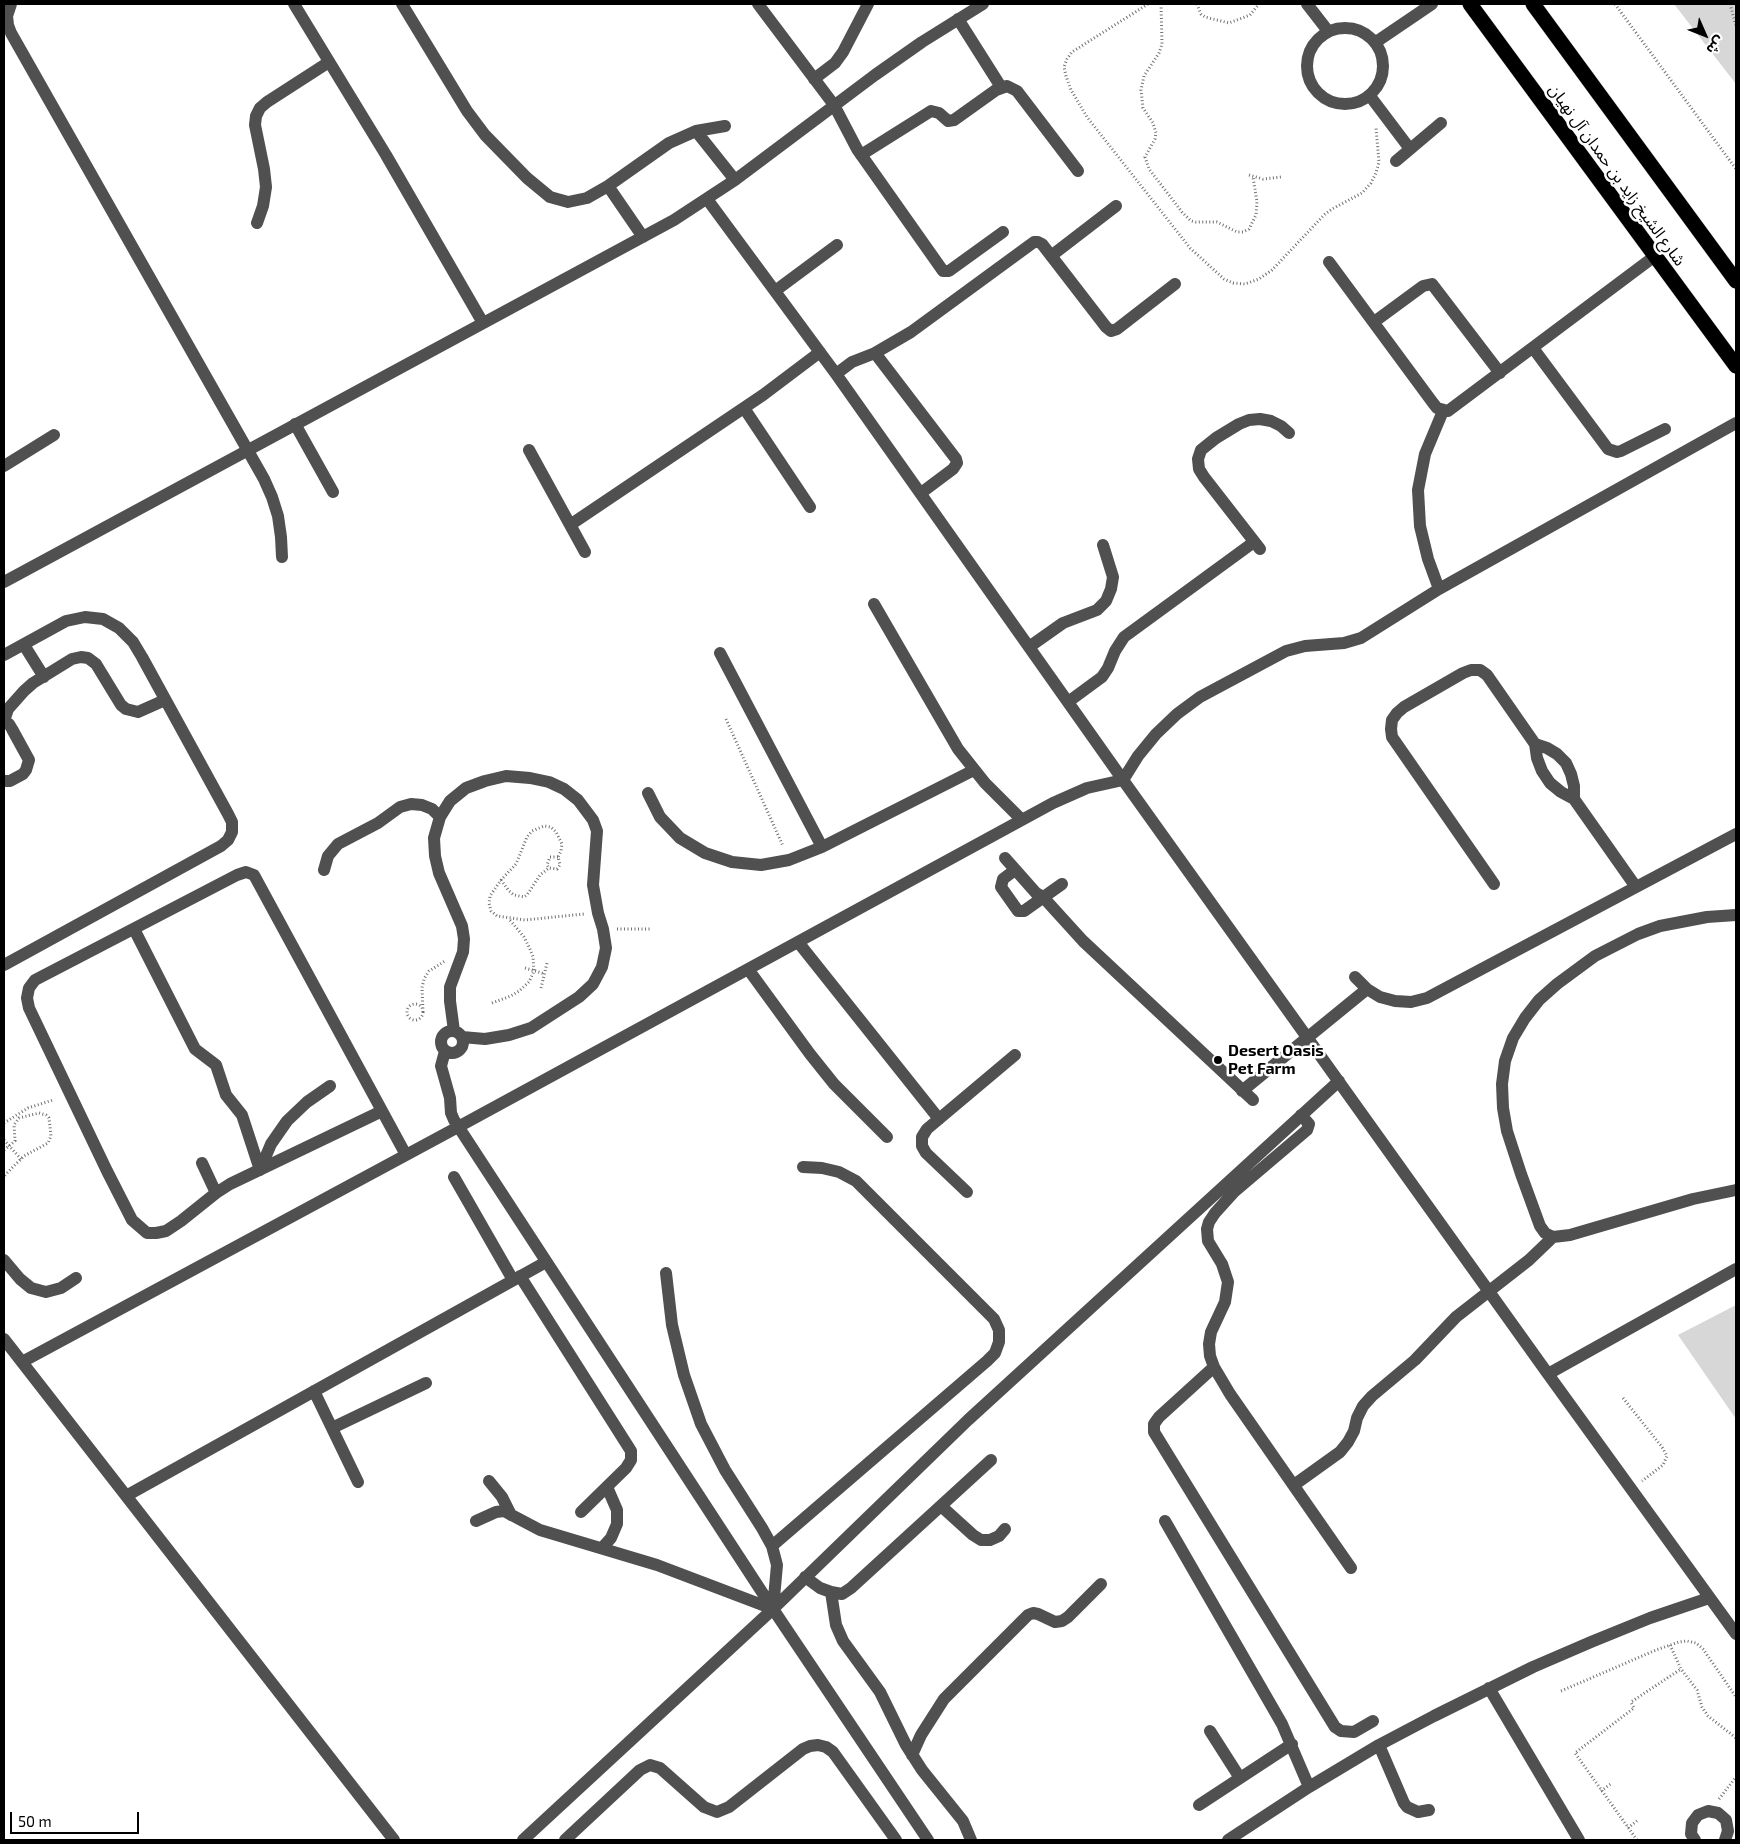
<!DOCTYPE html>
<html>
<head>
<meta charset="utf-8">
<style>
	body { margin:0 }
	#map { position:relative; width:1740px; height:1844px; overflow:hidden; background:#fff; font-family:"Exo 2","Noto Sans Arabic",sans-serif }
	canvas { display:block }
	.frame { position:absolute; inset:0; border:5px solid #000; pointer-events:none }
	.north { position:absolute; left:1680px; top:10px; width:50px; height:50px; -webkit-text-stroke:4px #fff; paint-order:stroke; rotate:134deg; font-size:14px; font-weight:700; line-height:20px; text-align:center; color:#000 }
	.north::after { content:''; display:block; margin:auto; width:18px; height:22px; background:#000; clip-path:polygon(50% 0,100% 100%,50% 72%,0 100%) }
	.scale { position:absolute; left:10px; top:1812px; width:129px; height:22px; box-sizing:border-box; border:2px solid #000; border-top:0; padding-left:6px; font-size:15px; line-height:18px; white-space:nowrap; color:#000; -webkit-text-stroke:4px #fff; paint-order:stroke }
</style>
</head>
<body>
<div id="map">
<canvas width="1740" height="1844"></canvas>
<div class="frame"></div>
<div class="north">ش</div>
<div class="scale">50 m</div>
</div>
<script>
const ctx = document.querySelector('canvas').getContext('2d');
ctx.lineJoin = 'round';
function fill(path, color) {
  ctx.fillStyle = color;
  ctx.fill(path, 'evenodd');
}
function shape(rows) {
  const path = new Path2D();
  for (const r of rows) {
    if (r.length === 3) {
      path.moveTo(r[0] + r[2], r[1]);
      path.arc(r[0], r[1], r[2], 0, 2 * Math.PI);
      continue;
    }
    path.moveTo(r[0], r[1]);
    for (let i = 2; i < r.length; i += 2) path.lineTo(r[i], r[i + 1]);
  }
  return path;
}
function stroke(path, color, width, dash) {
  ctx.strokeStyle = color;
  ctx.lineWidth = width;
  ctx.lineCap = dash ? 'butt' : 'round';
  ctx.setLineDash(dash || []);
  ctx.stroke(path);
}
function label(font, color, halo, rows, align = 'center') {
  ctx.font = font + ' "Exo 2","Noto Sans Arabic",sans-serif';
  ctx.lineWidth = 5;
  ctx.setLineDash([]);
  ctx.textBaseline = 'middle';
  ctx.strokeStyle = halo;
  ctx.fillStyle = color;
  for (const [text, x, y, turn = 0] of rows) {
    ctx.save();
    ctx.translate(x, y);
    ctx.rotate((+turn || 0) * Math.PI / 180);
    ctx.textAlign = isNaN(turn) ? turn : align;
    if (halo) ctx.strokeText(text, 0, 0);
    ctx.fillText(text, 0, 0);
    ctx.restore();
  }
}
const green = shape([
	[1674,4,1736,4,1736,84],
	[1736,1305,1736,1419,1678,1335]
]);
const path = shape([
	[1148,4,1072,52,1067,59,1064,67,1066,76,1071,90,1087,117,1190,248,1224,279,1233,283,1245,284,1259,279,1272,270,1325,214,1332,209,1362,193,1371,183,1376,173,1379,162,1376,128],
	[1161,4,1162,44,1159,53,1144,76,1141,90,1143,108,1153,123,1156,133,1155,139,1145,157,1149,169,1182,212,1191,221,1196,222,1217,222,1237,232,1243,232,1249,229,1256,215,1257,202,1253,177],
	[1197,4,1201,14,1205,17,1229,23,1250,15,1259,4],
	[1615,4,1736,169],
	[1730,4,1736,26],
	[1249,175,1263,179,1281,177],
	[726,719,783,846],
	[558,857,550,857,547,865,549,868,557,869,560,865,558,857,561,851,562,844,556,832,551,827,544,826,532,831,527,837,516,864,501,880,490,896,489,903,491,911,497,916,525,920,584,914],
	[501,880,509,891,514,895,524,897,527,895,540,875,549,868],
	[617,929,650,929],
	[525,968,545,974],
	[541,988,547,963],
	[492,1003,511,996,519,991,529,982,534,971,533,957,529,947,524,937,509,919],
	[415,1012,8],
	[423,1012,422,988,424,979,429,971,445,961],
	[4,1123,28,1108,53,1100],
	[4,1140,21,1159],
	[4,1150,15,1141,14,1125,19,1118,39,1113,46,1115,49,1118,51,1136,48,1143,24,1156,4,1176],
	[1623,1398,1662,1447,1667,1456,1663,1465,1642,1481],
	[1670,1645,1681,1669,1697,1690,1702,1707,1708,1716,1736,1738],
	[1561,1691,1656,1650,1679,1642,1687,1641,1696,1643,1703,1649,1736,1697],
	[1601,1791,1612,1783],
	[1719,1799,1736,1777],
	[1628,1828,1638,1820],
	[1637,1840,1575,1753,1634,1708,1631,1702,1681,1669]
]);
const minor = shape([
	[11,4,7,16,8,25,11,33,264,479,272,497,278,516,281,537,282,557],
	[294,4,386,155,483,323],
	[402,4,467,111,485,135,527,178,550,197,568,202,587,198,608,186,669,143,696,131,725,126],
	[758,4,834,105,857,149,943,271,949,271,1003,232],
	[1307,4,1328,31],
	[958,19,1001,87],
	[1345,66,38],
	[1376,42,1432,4],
	[814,79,835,63,843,52,868,4],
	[1370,96,1410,149],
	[696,131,735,180],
	[861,155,931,111,939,113,948,121,954,120,996,90,1007,86,1017,91,1078,171],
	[1396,161,1441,123],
	[608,186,643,237],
	[707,199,836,374,1123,780,1548,1374,1736,1634],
	[257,223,263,206,266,187,264,169,255,125,256,116,260,108,267,102,329,62],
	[1051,256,1116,206],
	[1329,262,1433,403,1437,408,1448,411,1655,256],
	[775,291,837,245],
	[1374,322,1423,286,1432,284,1500,373],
	[1533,348,1608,449,1617,452,1621,451,1665,429],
	[875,353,956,459,957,463,953,469,921,493],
	[836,374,852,362,875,353,911,332,1034,242,1038,242,1042,244,1106,327,1111,331,1117,329,1175,284],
	[744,408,810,507],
	[295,424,333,492],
	[529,450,585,552],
	[4,466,54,435],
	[570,525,763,395,820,352],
	[1260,549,1204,477,1199,469,1198,459,1201,450,1216,438,1239,424,1249,420,1260,419,1271,421,1281,426,1289,433],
	[4,582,674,220,735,180,875,75,922,42,983,4],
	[1439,589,1428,559,1420,526,1418,490,1425,454,1443,411],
	[874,604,958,749,985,783,1022,820],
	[24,645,44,677],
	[1029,647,1063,623,1097,610,1106,601,1111,589,1113,577,1103,545],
	[720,653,822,847],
	[4,655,66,621,85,617,103,619,119,628,133,642,142,657,228,814,232,822,232,832,228,840,221,846,4,965],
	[1068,702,1102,677,1108,668,1115,651,1124,637,1254,542],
	[4,721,8,709,24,691,33,683,72,659,81,657,88,658,96,664,121,705,126,709,138,712,165,700],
	[4,722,9,724,12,729,29,760,26,770,23,774,10,781,4,781],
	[648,793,660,817,680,838,705,853,732,862,761,865,789,860,822,847,974,770],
	[1574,799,1636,887],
	[1005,858,1036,893,1043,897,1083,941,1253,1100],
	[324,870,328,856,338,844,378,823,400,807,411,804,422,805,432,809,440,817],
	[1015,870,1003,879,1001,887,1018,911,1024,911,1062,884],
	[1494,884,1392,737,1391,729,1392,720,1397,713,1404,707,1463,673,1471,670,1480,670,1487,675,1535,744,1537,758,1542,771,1550,783,1561,792,1574,799,1574,786,1571,774,1566,763,1557,754,1547,748,1535,744],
	[1736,915,1707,917,1660,926,1638,934,1595,956,1557,984,1539,1000,1525,1018,1513,1038,1505,1061,1502,1084,1503,1108,1507,1131,1521,1174,1540,1226,1545,1233,1553,1237,1570,1235,1693,1199,1736,1190],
	[134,929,195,1049,216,1065,226,1095,242,1115,260,1170],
	[798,942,939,1119],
	[748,969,810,1054,834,1084,887,1137],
	[1355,977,1367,989,1380,997,1395,1001,1411,1002,1427,998,1736,834],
	[452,1042,11],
	[454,1031,450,1001,450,987,463,952,464,939,462,926,439,873,435,856,434,838,440,817,450,801,466,788,485,781,506,776,530,778,549,782,564,789,578,800,593,820,597,831,593,885,598,913,603,929,606,948,602,967,593,984,579,997,531,1028,509,1035,485,1039,462,1037],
	[445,1051,441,1066,450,1098,451,1113,454,1120,773,1609,928,1840],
	[1242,1091,1367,989],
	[382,1111,230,1184,216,1193,181,1221,166,1231,156,1233,147,1233,132,1220,107,1171,29,1008,27,998,29,988,35,980,237,875,246,872,254,875,406,1155],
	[1301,1115,1309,1124,1307,1130,1234,1192,1215,1213,1209,1222,1207,1229,1208,1241,1222,1264,1228,1282,1225,1302,1211,1332,1209,1344,1210,1356,1214,1367,1230,1394,1351,1568],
	[202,1163,216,1193],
	[260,1170,271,1144,287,1121,307,1102,330,1086],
	[454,1177,513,1280],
	[967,1192,926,1153,922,1146,922,1137,927,1129,1015,1055],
	[4,1260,20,1279,31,1288,46,1292,61,1288,76,1278],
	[520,1276,631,1451,631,1460,626,1468,581,1512],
	[4,1339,394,1840],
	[22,1362,458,1127,1053,803,1087,788,1123,780,1138,756,1156,734,1177,714,1200,697,1286,651,1305,646,1344,643,1361,638,1439,589,1736,423],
	[1214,1367,1159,1417,1154,1424,1154,1432,1335,1727,1341,1731,1354,1732,1373,1721],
	[1548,1374,1736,1269],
	[314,1391,358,1482],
	[332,1428,426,1383],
	[489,1481,502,1497,511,1515],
	[1294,1485,1340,1452,1348,1442,1354,1431,1357,1418,1363,1406,1372,1396,1415,1360,1456,1317,1529,1260,1553,1237],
	[126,1496,546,1262],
	[941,1506,973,1535,981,1540,990,1540,999,1536,1005,1529],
	[476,1521,496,1512,504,1511,540,1530,657,1565,773,1609,777,1565,772,1546,762,1528,725,1470,701,1424,684,1375,672,1325,666,1273],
	[1165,1521,1282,1724,1309,1787],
	[772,1546,987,1361,995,1353,999,1342,999,1330,994,1319,856,1181,839,1172,822,1168,803,1167],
	[602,1548,611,1538,617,1524,617,1510,607,1487],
	[805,1577,820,1588,831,1592,842,1594,851,1588,991,1460],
	[831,1592,836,1625,843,1641,880,1692,906,1745,922,1770,963,1821,971,1840],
	[1489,1688,1579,1840],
	[1210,1731,1240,1778],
	[1379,1745,1404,1803,1407,1807,1418,1812,1429,1810],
	[912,1755,921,1735,944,1699,1028,1615,1033,1613,1038,1614,1055,1622,1062,1621,1068,1617,1101,1584],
	[1199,1805,1292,1744],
	[523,1840,773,1609,968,1420,1339,1081],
	[565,1840,640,1770,650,1765,660,1768,704,1807,717,1812,729,1807,803,1749,810,1746,818,1745,826,1747,833,1752,896,1840],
	[1228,1840,1309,1787,1379,1745,1434,1716,1533,1667,1591,1642,1650,1618,1709,1598],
	[1695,1840,1691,1834,1692,1823,1698,1815,1708,1811,1718,1813,1726,1820,1728,1831,1725,1840]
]);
const highway = shape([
	[1470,4,1736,366],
	[1533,4,1736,281]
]);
const markers = [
	[1218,1060,5,"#000"]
];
const streetNames = [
	["شارع الشيخ زايد بن حمدان آل نهيان",1617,175,54]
];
const poiNames = [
	["Desert Oasis",1228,1051],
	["Pet Farm",1228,1069]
];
fill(green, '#d7d7d7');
stroke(highway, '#dbdbdb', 16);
stroke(path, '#727272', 3, [1, 2.5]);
stroke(minor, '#505050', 12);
stroke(highway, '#000', 15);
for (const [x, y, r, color] of markers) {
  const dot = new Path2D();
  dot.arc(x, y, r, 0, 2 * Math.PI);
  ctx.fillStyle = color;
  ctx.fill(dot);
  stroke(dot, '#fff', 2);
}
label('16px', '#000', '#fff', streetNames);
label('bold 16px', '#000', '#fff', poiNames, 'left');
</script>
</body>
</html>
